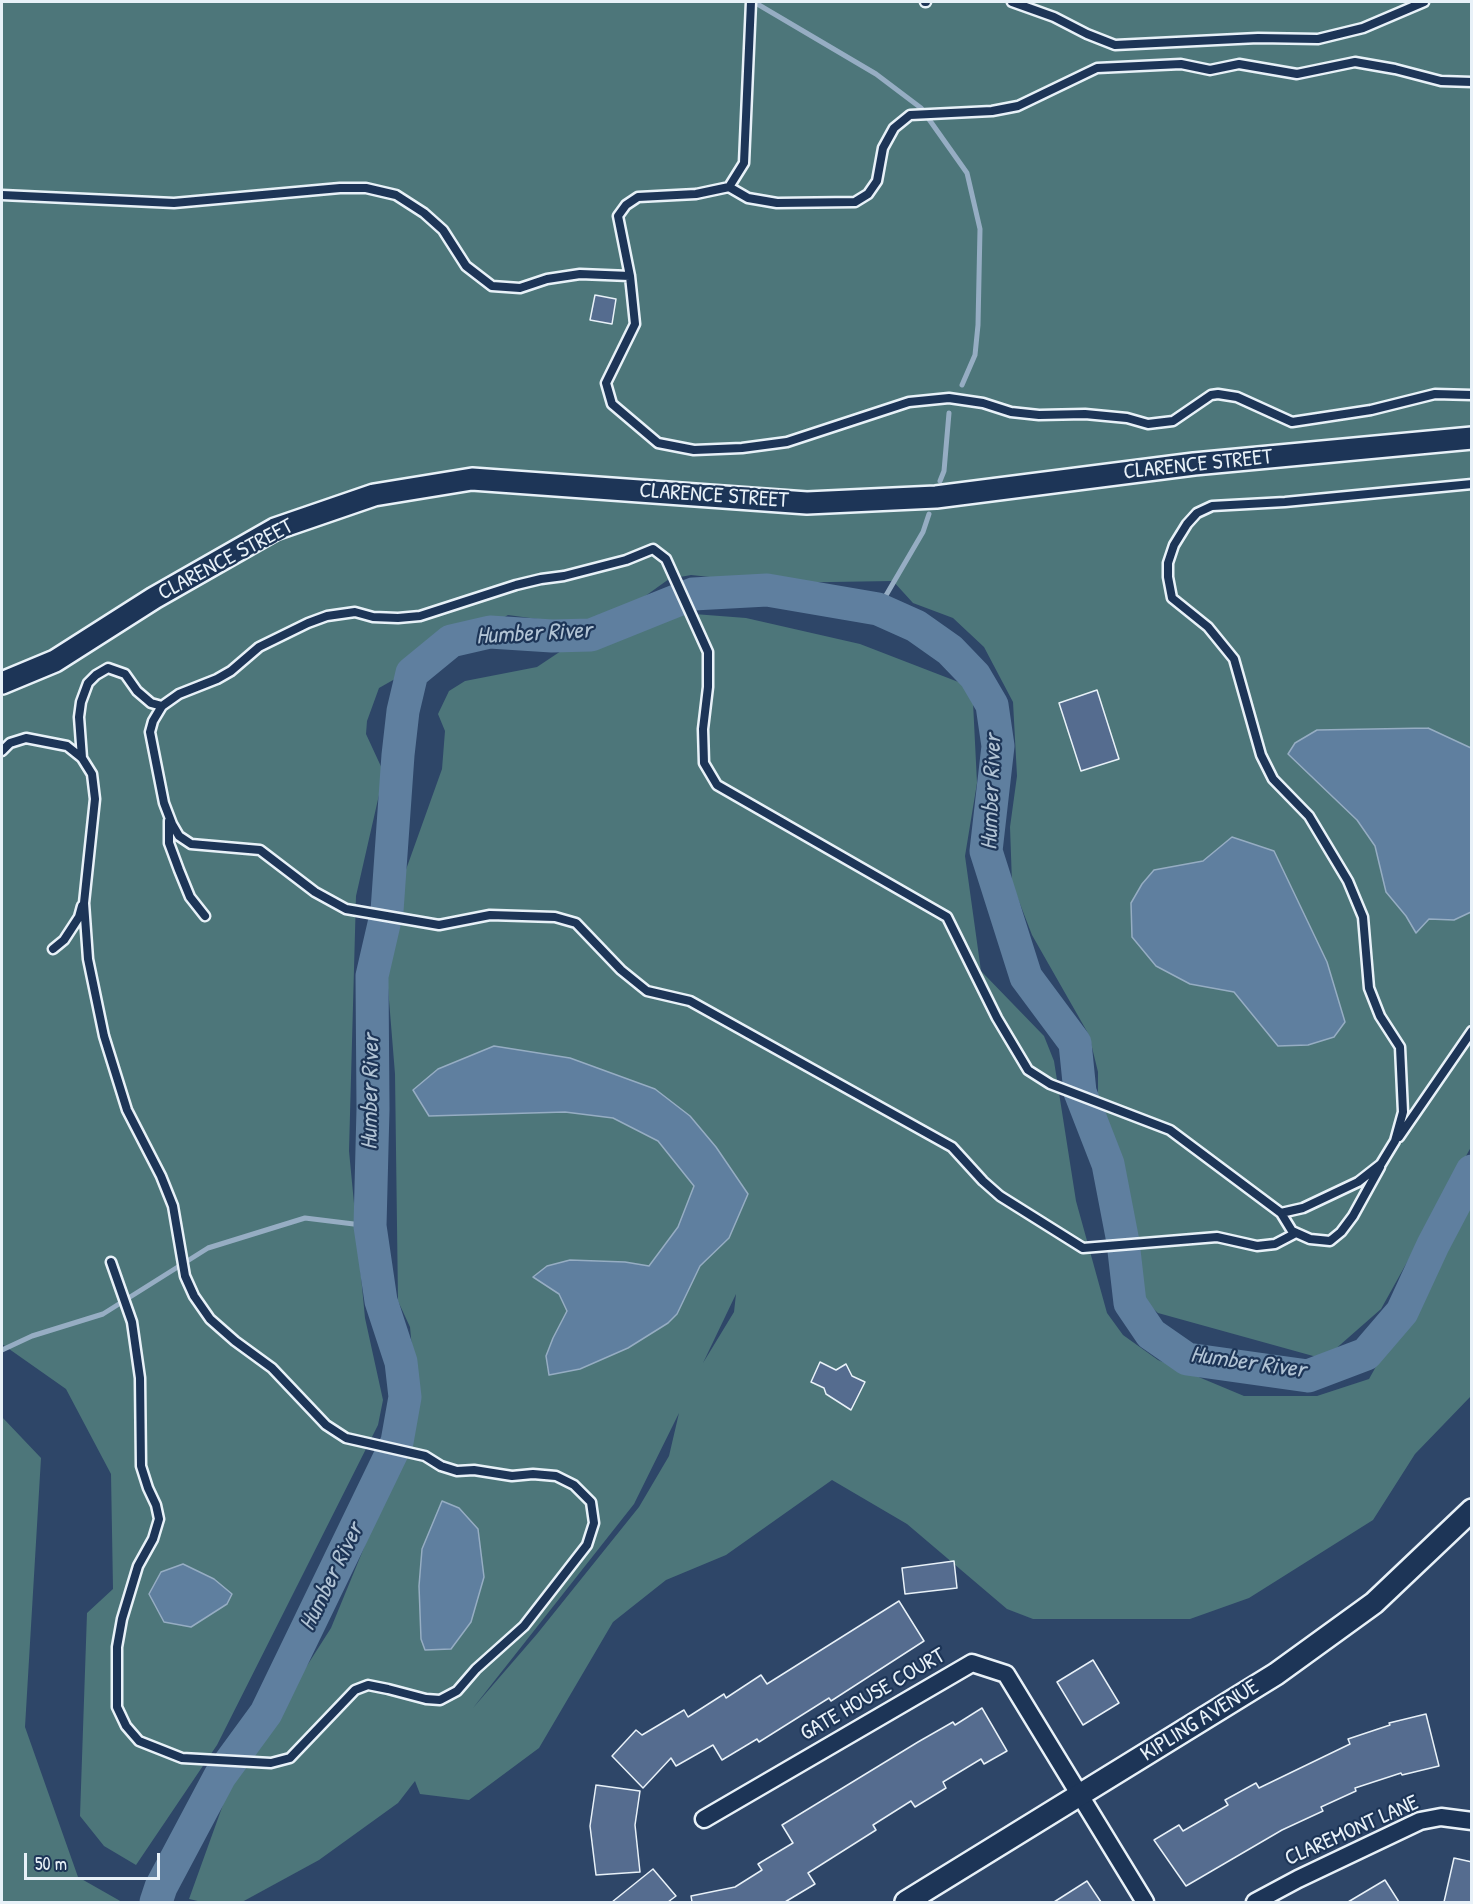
<!DOCTYPE html>
<html>
<head>
<meta charset="utf-8">
<style>
	body { margin:0 }
	#map { position:relative; width:1473px; height:1904px; overflow:hidden; background:#2e4668; font-family:"Patrick Hand",sans-serif }
	canvas { display:block }
	.frame { position:absolute; inset:0; border:3px solid #e8f1f8; pointer-events:none }
	.scale { position:absolute; left:24px; top:1853px; width:136px; height:27px; box-sizing:border-box; border:3px solid #e8f1f8; border-top:0; padding-left:8px; font-size:18px; line-height:21px; white-space:nowrap; color:#e8f1f8; -webkit-text-stroke:4px #1d3557; paint-order:stroke }
</style>
</head>
<body>
<div id="map">
<canvas width="1473" height="1904"></canvas>
<div class="frame"></div>
<div class="scale">50 m</div>
</div>
<script>
const ctx = document.querySelector('canvas').getContext('2d');
ctx.lineJoin = 'round';
function fill(path, color) {
  ctx.fillStyle = color;
  ctx.fill(path, 'evenodd');
}
function shape(rows) {
  const path = new Path2D();
  for (const r of rows) {
    path.moveTo(r[0], r[1]);
    for (let i = 2; i < r.length; i += 2) path.lineTo(r[i], r[i + 1]);
  }
  return path;
}
function stroke(path, color, width, dash) {
  ctx.strokeStyle = color;
  ctx.lineWidth = width;
  ctx.lineCap = dash ? 'butt' : 'round';
  ctx.setLineDash(dash || []);
  ctx.stroke(path);
}
function label(font, color, halo, rows, align = 'center') {
  ctx.font = font + ' "Patrick Hand",sans-serif';
  ctx.lineWidth = 4.5;
  ctx.setLineDash([]);
  ctx.textBaseline = 'middle';
  ctx.strokeStyle = halo;
  ctx.fillStyle = color;
  for (const [text, x, y, turn = 0] of rows) {
    ctx.save();
    ctx.translate(x, y);
    ctx.rotate((+turn || 0) * Math.PI / 180);
    ctx.textAlign = isNaN(turn) ? turn : align;
    if (halo) ctx.strokeText(text, 0, 0);
    ctx.fillText(text, 0, 0);
    ctx.restore();
  }
}
const green = shape([
	[2,2,1471,2,1471,1147,1381,1309,1324,1359,1158,1313,1128,1286,1098,1127,1098,1072,1089,1035,1032,935,1012,883,1010,827,1017,776,1013,702,984,647,953,618,913,603,893,581,767,583,691,575,669,579,616,617,567,623,508,615,379,688,367,721,366,734,384,773,356,896,349,1151,365,1318,383,1400,378,1425,217,1745,136,1865,104,1846,80,1816,87,1613,113,1589,111,1474,66,1389,2,1344],
	[681,613,746,618,860,644,961,683,973,702,977,783,965,856,981,971,1044,1036,1054,1061,1076,1201,1107,1313,1123,1335,1158,1360,1244,1396,1317,1396,1369,1379,1471,1197,1471,1396,1415,1454,1373,1520,1249,1598,1190,1619,1033,1619,1007,1609,907,1524,832,1480,726,1555,666,1580,613,1622,539,1748,469,1800,420,1794,415,1781,398,1803,319,1860,242,1902,202,1902,189,1899,229,1788,331,1628,398,1465,416,1391,410,1327,398,1301,395,1074,386,963,403,878,442,769,445,731,438,714,449,691,465,681,537,667,573,643,614,638],
	[736,1294,734,1312,703,1363],
	[679,1413,669,1456,639,1507,537,1634,473,1708,634,1504],
	[2,1417,41,1458,25,1727,78,1877,122,1902,2,1902]
]);
const water = shape([
	[1428,728,1471,748,1471,912,1454,920,1429,919,1416,933,1406,916,1386,892,1375,846,1357,820,1288,754,1295,743,1317,730,1428,728],
	[1232,837,1274,851,1327,962,1345,1022,1334,1037,1308,1045,1278,1046,1234,992,1190,984,1156,966,1132,937,1131,903,1142,884,1154,870,1203,861,1232,837],
	[494,1046,570,1058,655,1089,690,1116,716,1147,748,1194,729,1238,700,1266,677,1314,668,1323,628,1348,580,1369,549,1375,546,1356,553,1338,567,1311,559,1294,533,1277,547,1266,570,1260,625,1262,649,1266,678,1227,694,1186,658,1141,613,1118,565,1112,429,1116,413,1090,438,1069,494,1046],
	[442,1501,459,1508,478,1529,484,1577,471,1622,451,1649,425,1650,421,1639,419,1586,422,1549,442,1501],
	[183,1564,214,1579,232,1594,227,1604,191,1627,164,1622,149,1594,161,1572,183,1564]
]);
const stream = shape([
	[754,2,876,74,921,108,967,173,980,229,978,325,975,355,962,385],
	[940,481,944,471,949,413],
	[878,609,923,532,929,514],
	[2,1350,32,1336,103,1314,208,1248,305,1218,370,1226]
]);
const river = shape([
	[156,1902,161,1887,220,1776,266,1713,397,1442,405,1397,401,1362,381,1301,370,1226,373,1109,372,976,387,911,398,755,403,711,412,673,451,641,490,632,552,636,591,635,693,594,767,590,878,609,916,626,950,650,975,676,992,705,998,746,986,851,1026,977,1075,1043,1080,1092,1108,1164,1123,1242,1130,1303,1151,1334,1187,1359,1308,1376,1366,1354,1402,1312,1433,1245,1472,1171]
]);
const building = shape([
	[595,295,616,299,612,324,590,320,595,295],
	[1097,690,1119,759,1081,771,1059,703,1097,690],
	[820,1362,836,1370,846,1364,852,1376,865,1382,851,1410,826,1394,824,1388,811,1382,820,1362],
	[954,1561,957,1588,905,1594,902,1568,954,1561],
	[899,1601,924,1641,831,1701,829,1698,759,1742,757,1739,722,1760,713,1745,676,1766,671,1758,643,1788,612,1756,636,1730,642,1735,684,1710,688,1717,724,1694,726,1698,761,1675,767,1684,899,1601],
	[1093,1660,1119,1703,1083,1725,1057,1682,1093,1660],
	[982,1708,1007,1751,984,1764,981,1759,943,1782,946,1788,915,1807,911,1801,873,1825,876,1830,808,1873,815,1884,785,1902,692,1902,691,1896,735,1887,762,1870,758,1864,793,1843,782,1825,918,1742,953,1722,955,1725,982,1708],
	[1426,1714,1439,1766,1402,1775,1401,1773,1355,1788,1356,1791,1321,1807,1323,1811,1282,1830,1186,1886,1154,1840,1179,1825,1183,1831,1228,1805,1225,1800,1256,1783,1259,1788,1350,1744,1348,1739,1390,1725,1389,1723,1426,1714],
	[596,1785,640,1791,635,1825,640,1872,596,1875,590,1826,596,1785],
	[1454,1858,1472,1862,1472,1902,1444,1902,1454,1858],
	[653,1869,676,1896,668,1902,612,1902,653,1869],
	[1385,1880,1399,1902,1348,1902,1385,1880],
	[1087,1881,1101,1902,1054,1902,1087,1881]
]);
const service = shape([
	[925,2,926,2],
	[1012,2,1054,17,1087,34,1115,45,1258,38,1318,39,1363,28,1424,2],
	[1472,82,1441,81,1395,69,1355,62,1297,74,1239,64,1210,70,1181,64,1097,68,1018,106,992,111,910,115,894,128,883,148,877,181,868,194,855,202,777,203,748,198,729,187,696,194,638,197,626,205,618,216,630,276,635,324,606,383,612,404,658,443,694,450,742,448,787,442,909,402,949,398,983,403,1011,412,1039,415,1085,414,1127,418,1148,424,1173,421,1211,395,1218,394,1237,397,1292,422,1371,410,1435,394,1472,395],
	[729,187,744,163,751,2],
	[2,195,174,203,340,188,366,188,396,195,424,213,443,230,466,266,492,286,520,288,547,279,580,274,630,276],
	[2,751,10,743,26,738,67,746,82,758,92,774,95,799,84,903,88,959,104,1036,127,1110,161,1176,173,1206,185,1276,194,1296,210,1319,235,1341,272,1368,326,1425,346,1438,425,1456,441,1466,457,1471,474,1470,512,1476,533,1474,556,1476,574,1485,591,1502,594,1523,587,1545,524,1626,476,1669,457,1691,440,1700,426,1699,388,1689,368,1685,355,1690,290,1758,271,1763,182,1758,139,1741,126,1726,117,1707,117,1647,122,1619,138,1566,153,1539,159,1519,156,1505,148,1488,141,1466,140,1378,132,1322,111,1262],
	[82,758,79,717,81,702,88,683,96,675,108,668,125,674,137,691,151,703,162,706],
	[169,821,169,843,179,870,190,897,205,916],
	[53,949,64,940,79,917,82,906],
	[1399,1137,1472,1031],
	[1281,1213,1292,1231,1310,1239,1330,1241,1341,1232,1353,1216,1380,1167],
	[1296,1233,1275,1244,1257,1246,1217,1237,1083,1248,1000,1196,983,1181,952,1147,690,1001,647,991,621,970,576,923,555,917,490,915,439,925,346,909,315,892,260,850,191,844,179,836,172,824,164,803,150,732,153,721,162,706,179,694,217,679,231,671,259,647,308,623,327,616,355,612,373,617,398,618,420,616,516,585,541,579,564,576,626,560,653,549,666,559,708,652,708,687,703,729,704,763,717,785,947,917,997,1018,1028,1070,1050,1084,1170,1130,1281,1213,1303,1208,1358,1182,1381,1164,1395,1141,1403,1112,1400,1047,1380,1016,1369,988,1363,917,1348,881,1309,816,1273,779,1261,755,1234,659,1208,627,1172,598,1168,577,1168,563,1174,545,1187,524,1197,513,1212,506,1285,502,1472,484]
]);
const minor = shape([
	[704,1819,972,1663,1006,1674,1145,1902],
	[1255,1902,1298,1879,1420,1821,1441,1817,1472,1821]
]);
const tertiary = shape([
	[2,683,55,661,154,598,275,529,374,495,472,479,807,503,936,497,1194,464,1472,438],
	[906,1902,1276,1674,1374,1603,1472,1510]
]);
const streetNames = [
	["CLARENCE STREET",1198,465,-6],
	["CLARENCE STREET",714,496,4],
	["CLARENCE STREET",226,560,-28],
	["GATE HOUSE COURT",873,1695,-30],
	["KIPLING AVENUE",1200,1721,-32],
	["CLAREMONT LANE",1352,1831,-24]
];
const waterNames = [
	["Humber River",534,634,-3],
	["Humber River",992,792,-88],
	["Humber River",371,1092,-89],
	["Humber River",1248,1363,8],
	["Humber River",332,1577,-64]
];
fill(green, '#4d767a');
fill(water, '#5f7f9f');
stroke(water, '#96adc3', 1.5);
stroke(stream, '#96adc3', 5);
stroke(river, '#5f7f9f', 33);
fill(building, '#556c8f');
stroke(building, '#e8f1f8', 1.5);
stroke(service, '#e8f1f8', 13);
stroke(minor, '#e8f1f8', 21);
stroke(tertiary, '#e8f1f8', 26);
stroke(service, '#1d3557', 8);
stroke(minor, '#1d3557', 16);
stroke(tertiary, '#1d3557', 21);
label('22px', '#e8f1f8', '#1d3557', streetNames);
label('italic 24px', '#b1c3d4', '#1d3557', waterNames);
</script>
</body>
</html>
